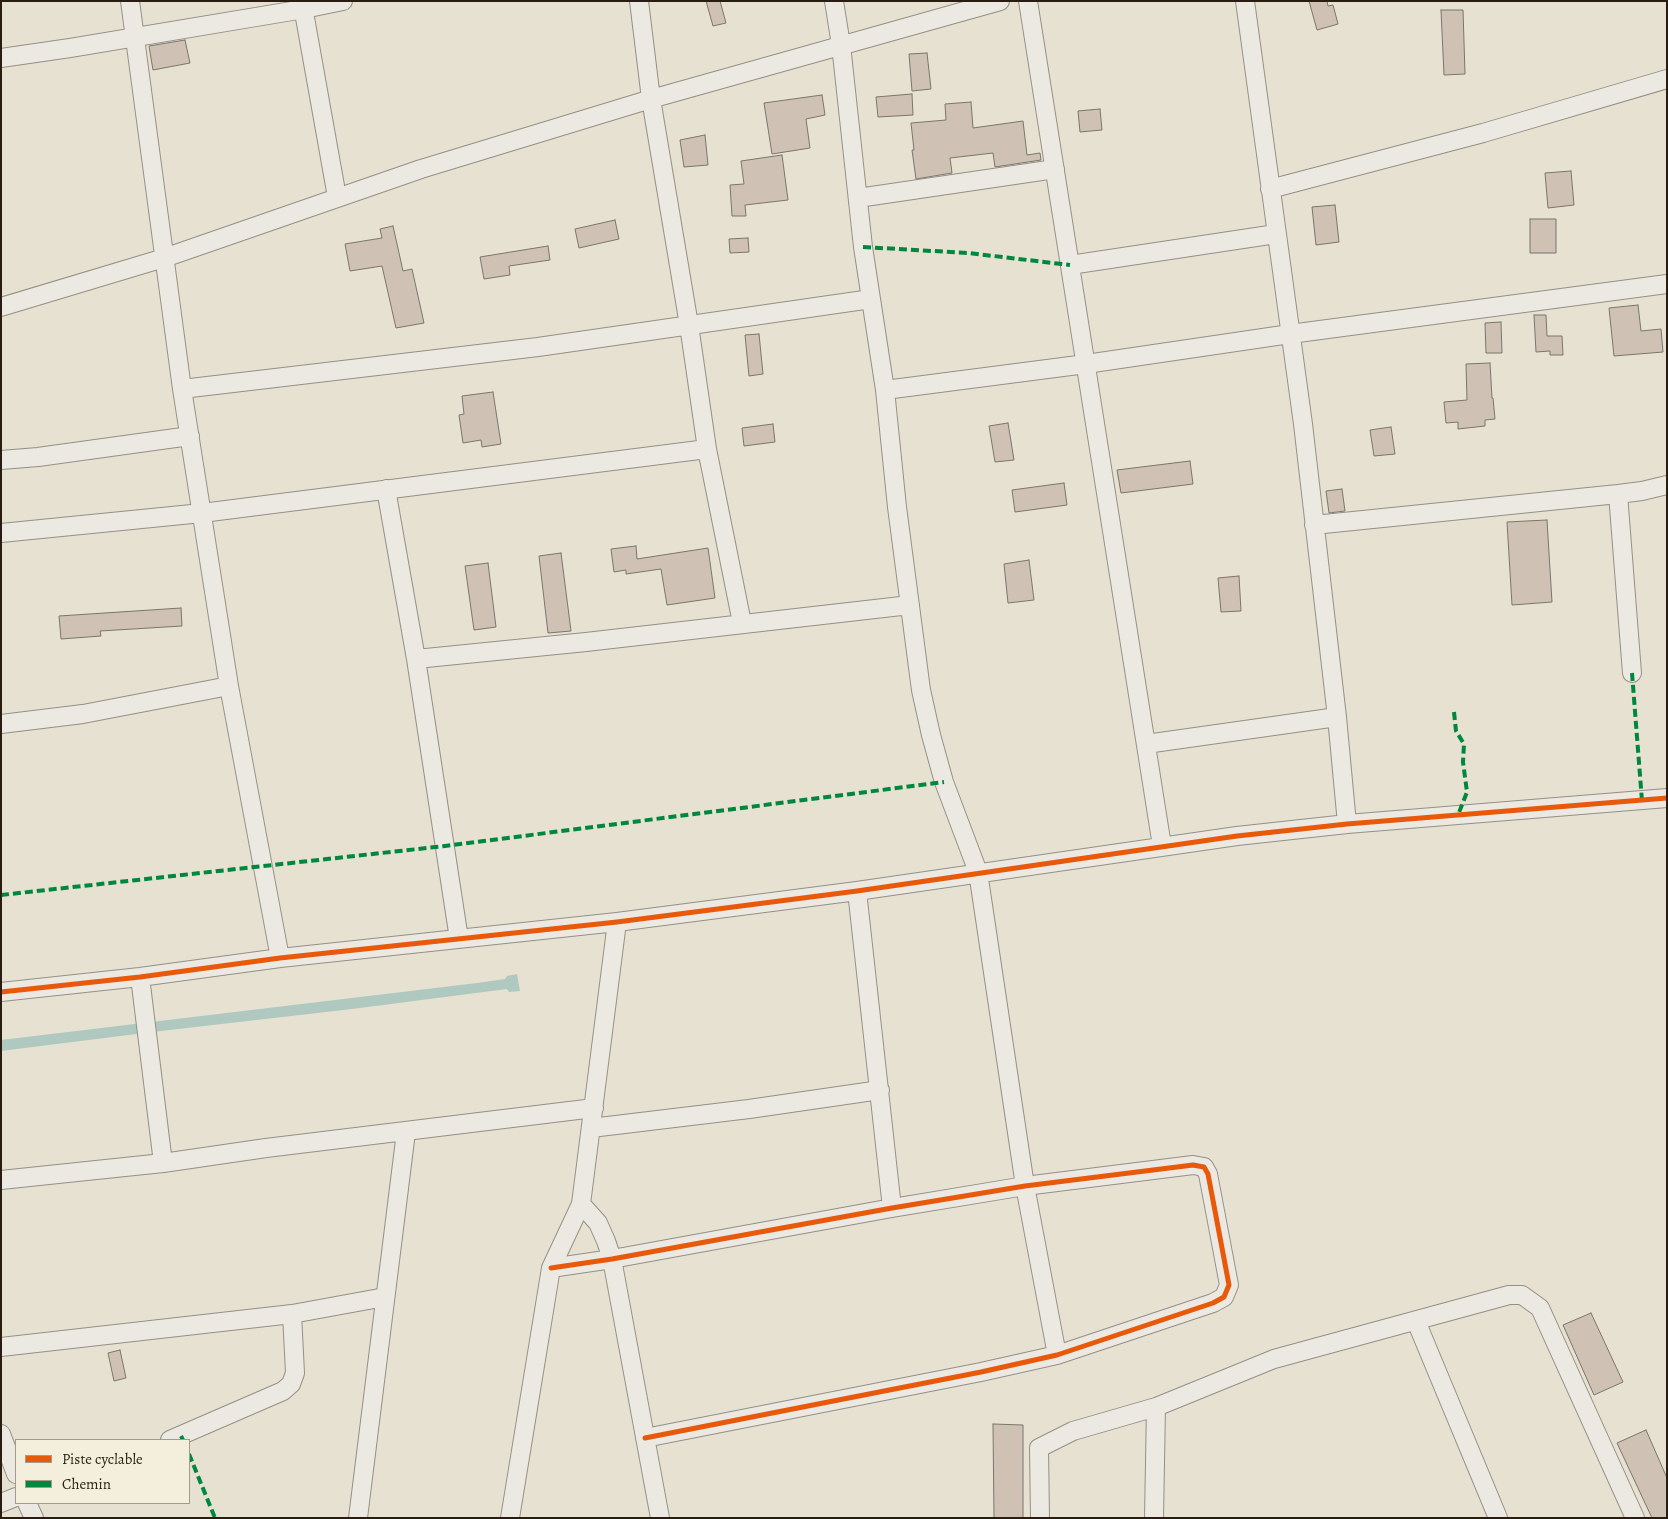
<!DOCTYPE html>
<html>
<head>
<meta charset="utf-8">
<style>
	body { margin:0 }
	#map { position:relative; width:1668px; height:1519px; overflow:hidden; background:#e6e1d1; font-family:Alegreya,serif }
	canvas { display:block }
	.frame { position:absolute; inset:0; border:2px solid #291d12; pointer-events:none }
	.legend { position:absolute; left:15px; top:1439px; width:175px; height:65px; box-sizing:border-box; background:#f4efdc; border:1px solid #a39b8b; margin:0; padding:6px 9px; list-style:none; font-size:15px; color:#291d12 }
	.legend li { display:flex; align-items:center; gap:10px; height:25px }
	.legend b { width:25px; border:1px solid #a39b8b }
</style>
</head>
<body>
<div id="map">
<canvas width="1668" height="1519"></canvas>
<div class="frame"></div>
<ul class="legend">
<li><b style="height:6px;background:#e8590c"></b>Piste cyclable</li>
<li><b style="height:6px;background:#00873e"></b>Chemin</li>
</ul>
</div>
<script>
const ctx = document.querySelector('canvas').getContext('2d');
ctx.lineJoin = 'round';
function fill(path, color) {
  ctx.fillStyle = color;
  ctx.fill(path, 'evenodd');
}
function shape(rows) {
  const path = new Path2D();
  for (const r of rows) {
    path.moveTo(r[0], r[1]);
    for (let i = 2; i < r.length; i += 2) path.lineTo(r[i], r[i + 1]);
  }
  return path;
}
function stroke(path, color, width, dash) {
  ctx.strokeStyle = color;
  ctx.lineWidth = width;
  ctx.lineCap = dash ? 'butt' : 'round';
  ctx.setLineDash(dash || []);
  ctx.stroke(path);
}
const water = shape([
	[517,974,520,991,509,992,507,989,352,1009,161,1031,1,1051,1,1040,477,983,505,979,507,976]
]);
const building = shape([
	[706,1,720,1,726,23,713,26,706,1],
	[1309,1,1327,1,1328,6,1333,5,1338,24,1317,30,1309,1],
	[1441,10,1463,10,1465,74,1444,75,1441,10],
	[185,40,190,63,153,70,149,46,185,40],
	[927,53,931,89,912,91,909,54,927,53],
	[912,94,913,115,878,117,876,97,912,94],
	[822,95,825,115,806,119,810,148,772,154,764,103,822,95],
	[971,102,973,128,1023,121,1027,155,1040,153,1041,160,995,167,993,153,950,158,952,173,916,179,912,150,914,150,911,123,946,120,945,104,971,102],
	[1100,109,1102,130,1080,132,1078,111,1100,109],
	[705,135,708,165,684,167,680,140,705,135],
	[782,155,788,200,745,205,746,216,732,216,730,185,744,184,741,161,782,155],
	[1571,171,1574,205,1548,208,1545,173,1571,171],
	[1335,205,1339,242,1316,245,1312,207,1335,205],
	[1530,219,1556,219,1556,253,1530,253,1530,219],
	[615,220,619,239,579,248,575,229,615,220],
	[393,226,403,271,412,269,424,323,396,328,382,266,350,271,345,244,382,238,380,229,393,226],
	[748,238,749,252,730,253,729,239,748,238],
	[548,246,550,260,509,266,510,275,484,279,480,257,548,246],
	[1638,305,1641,331,1661,329,1663,352,1614,356,1609,308,1638,305],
	[1534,315,1546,315,1547,336,1562,336,1563,355,1550,355,1550,351,1536,352,1534,315],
	[1501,322,1502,353,1486,353,1485,323,1501,322],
	[759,334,763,374,749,376,745,335,759,334],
	[1490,363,1492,398,1493,398,1495,419,1485,420,1485,426,1458,429,1458,422,1446,423,1444,402,1467,400,1466,364,1490,363],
	[493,392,501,444,482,447,481,440,463,443,459,415,464,414,462,396,493,392],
	[1008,423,1014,460,995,462,989,426,1008,423],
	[773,424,775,442,744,446,742,428,773,424],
	[1391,427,1395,454,1374,456,1370,430,1391,427],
	[1190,461,1193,484,1121,493,1117,470,1190,461],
	[1064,483,1067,505,1015,512,1012,490,1064,483],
	[1342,489,1345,511,1329,513,1326,491,1342,489],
	[1547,520,1552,602,1512,605,1507,522,1547,520],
	[636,546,637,559,708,548,715,598,667,605,661,569,626,574,626,570,614,572,611,549,636,546],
	[561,553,571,631,548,633,539,556,561,553],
	[1029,560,1034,600,1008,603,1004,564,1029,560],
	[488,563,496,627,474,630,465,566,488,563],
	[1239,576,1241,611,1221,612,1218,578,1239,576],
	[181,608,182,626,100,631,101,636,61,639,59,616,181,608],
	[1591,1313,1623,1382,1594,1395,1563,1325,1591,1313],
	[120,1350,126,1378,114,1381,108,1353,120,1350],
	[993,1424,1023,1425,1023,1518,994,1518,993,1424],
	[1646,1430,1667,1478,1667,1518,1652,1518,1617,1443,1646,1430]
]);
const minor = shape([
	[130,1,182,389,229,686,280,958],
	[302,1,337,197],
	[639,1,651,99,689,325,707,449,742,623],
	[834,1,841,45,863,247,885,390,897,507,921,690,931,735,944,782,978,872,1025,1186,1057,1355],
	[1028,1,1162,846],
	[1245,1,1303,424,1337,717,1347,824],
	[1,58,70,48,304,9,343,1],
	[1270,189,1483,133,1667,79],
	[858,198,1055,169],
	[1070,265,1276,234],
	[1,307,164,258,421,169,651,99,1000,1],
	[182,389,538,347,871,299],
	[885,390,1086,364,1290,334,1667,284],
	[1,460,38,457,190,436],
	[386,489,416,659,459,939],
	[1618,494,1632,673],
	[1314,525,1618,494,1642,491,1667,485],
	[1,533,202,513,707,449],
	[416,659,586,642,910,605],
	[1,724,83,714,229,686],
	[1146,744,1337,717],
	[857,891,892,1208],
	[617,922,581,1204,598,1223,606,1241,612,1259,660,1518],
	[140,977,163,1163],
	[1,992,140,977,280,958,617,922,857,891,1237,836,1347,824,1667,798],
	[591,1128,749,1109,880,1090],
	[1,1180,163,1163,266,1148,594,1108],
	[551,1268,612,1259,892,1208,1025,1186,1193,1165,1204,1167,1208,1174,1229,1285,1224,1297,1213,1303,1057,1355,981,1372,645,1438],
	[1416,1321,1498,1518],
	[1,1347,292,1314,385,1297],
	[1,1434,16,1474],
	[170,1440,283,1391,291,1384,295,1373,292,1314],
	[1,1503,16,1497],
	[27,1503,34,1518],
	[358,1518,406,1132],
	[510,1518,551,1268,581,1204],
	[1040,1518,1039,1448,1073,1431,1156,1407,1274,1359,1509,1295,1522,1295,1540,1308,1635,1518],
	[1154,1518,1156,1407]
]);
const quiet = shape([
	[863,247,968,253,1070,265],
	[1632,673,1642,801],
	[1454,712,1456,731,1464,744,1463,762,1467,792,1458,815],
	[1,895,445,846,944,782],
	[181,1436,183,1440],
	[189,1454,215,1518]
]);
const cycleway = shape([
	[1,992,140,977,280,958,617,922,857,891,1237,836,1347,824,1667,798],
	[551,1268,612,1259,892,1208,1025,1186,1193,1165,1204,1167,1208,1174,1229,1285,1224,1297,1213,1303,1057,1355,981,1372,645,1438]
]);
fill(water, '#b0c9c0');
fill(building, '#cfc2b4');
stroke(building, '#7a756c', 1);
stroke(minor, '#959086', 20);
stroke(minor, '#ebe9e1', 18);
stroke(quiet, '#00873e', 4, [8, 4]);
stroke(cycleway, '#e8590c', 5);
</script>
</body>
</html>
